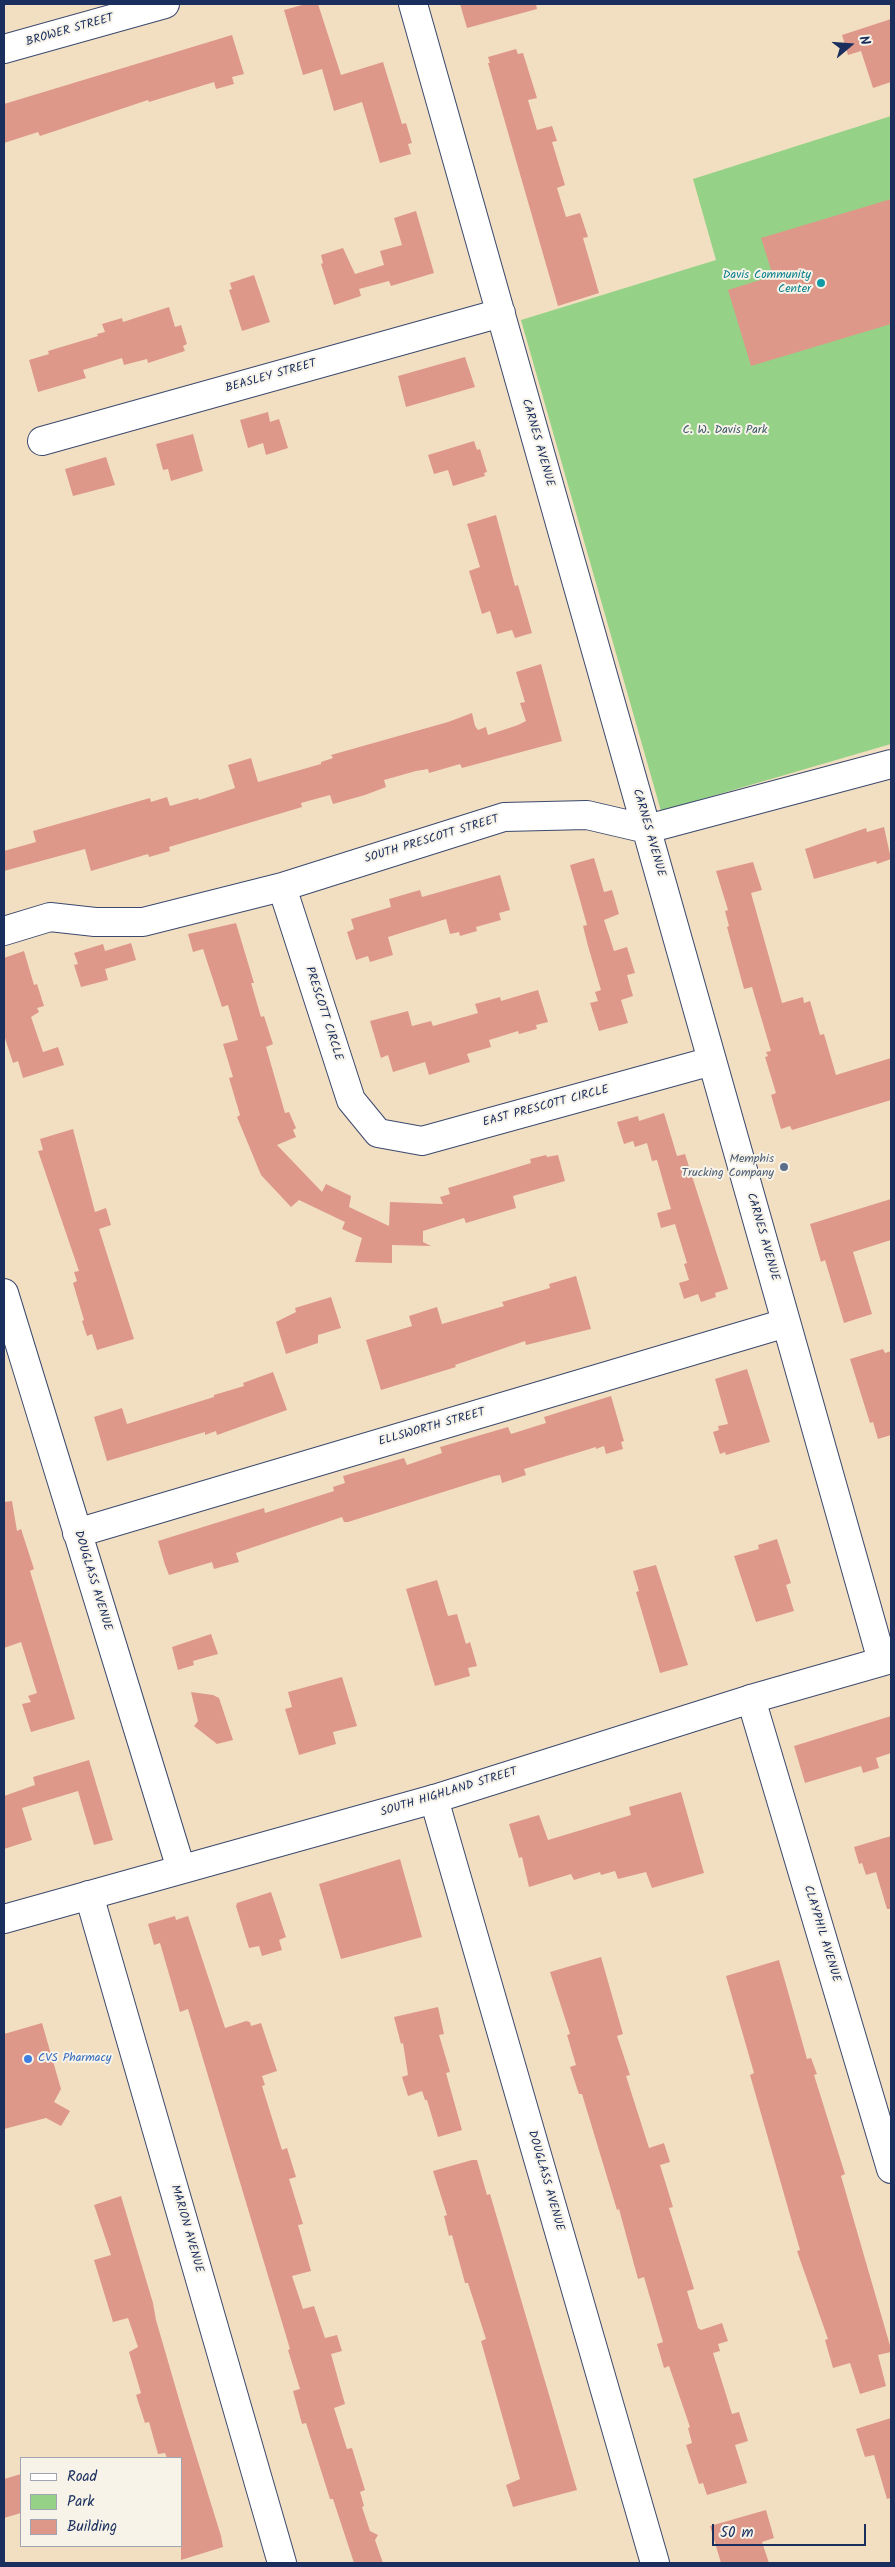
<!DOCTYPE html>
<html>
<head>
<meta charset="utf-8">
<style>
	body { margin:0 }
	#map { position:relative; width:895px; height:2567px; overflow:hidden; background:#f2dfc2; font-family:Kalam,sans-serif }
	canvas { display:block }
	.frame { position:absolute; inset:0; border:5px solid #1b2f5e; pointer-events:none }
	.legend { position:absolute; left:20px; top:2457px; width:162px; height:90px; box-sizing:border-box; background:#f7f3e8; border:1px solid #9fa5b1; margin:0; padding:6px 9px; list-style:none; font-size:15px; color:#1b2f5e }
	.legend li { display:flex; align-items:center; gap:10px; height:25px }
	.legend b { width:25px; border:1px solid #9fa5b1 }
	.north { position:absolute; left:825px; top:20px; width:50px; height:50px; -webkit-text-stroke:4px #f7f3e8; paint-order:stroke; rotate:72deg; font-size:14px; font-weight:700; line-height:20px; text-align:center; color:#1b2f5e }
	.north::after { content:''; display:block; margin:auto; width:18px; height:22px; background:#1b2f5e; clip-path:polygon(50% 0,100% 100%,50% 72%,0 100%) }
	.scale { position:absolute; left:712px; top:2524px; width:154px; height:22px; box-sizing:border-box; border:2px solid #1b2f5e; border-top:0; padding-left:6px; font-size:15px; line-height:18px; white-space:nowrap; color:#1b2f5e; -webkit-text-stroke:4px #f7f3e8; paint-order:stroke }
</style>
</head>
<body>
<div id="map">
<canvas width="895" height="2567"></canvas>
<div class="frame"></div>
<ul class="legend">
<li><b style="height:6px;background:#fff"></b>Road</li>
<li><b style="height:14px;background:#95d287"></b>Park</li>
<li><b style="height:14px;background:#de9889"></b>Building</li>
</ul>
<div class="north">N</div>
<div class="scale">50 m</div>
</div>
<script>
const ctx = document.querySelector('canvas').getContext('2d');
ctx.lineJoin = 'round';
function fill(path, color) {
  ctx.fillStyle = color;
  ctx.fill(path, 'evenodd');
}
function shape(rows) {
  const path = new Path2D();
  for (const r of rows) {
    path.moveTo(r[0], r[1]);
    for (let i = 2; i < r.length; i += 2) path.lineTo(r[i], r[i + 1]);
  }
  return path;
}
function stroke(path, color, width, dash) {
  ctx.strokeStyle = color;
  ctx.lineWidth = width;
  ctx.lineCap = dash ? 'butt' : 'round';
  ctx.setLineDash(dash || []);
  ctx.stroke(path);
}
function label(font, color, halo, rows, align = 'center') {
  ctx.font = font + ' Kalam,sans-serif';
  ctx.lineWidth = 4;
  ctx.setLineDash([]);
  ctx.textBaseline = 'middle';
  ctx.strokeStyle = halo;
  ctx.fillStyle = color;
  for (const [text, x, y, turn = 0] of rows) {
    ctx.save();
    ctx.translate(x, y);
    ctx.rotate((+turn || 0) * Math.PI / 180);
    ctx.textAlign = isNaN(turn) ? turn : align;
    if (halo) ctx.strokeText(text, 0, 0);
    ctx.fillText(text, 0, 0);
    ctx.restore();
  }
}
const green = shape([
	[891,116,891,744,661,811,521,320,716,260,693,179]
]);
const building = shape([
	[306,4,318,4,341,75,383,62,402,124,406,123,412,143,408,144,411,154,380,163,362,102,334,111,322,69,303,75,284,10],
	[460,4,536,4,537,9,467,28],
	[891,19,891,82,873,88,861,51,848,55,842,35],
	[232,35,244,74,232,77,234,84,216,89,214,82,149,102,148,100,40,136,38,132,4,143,4,104],
	[516,49,518,54,523,53,537,98,528,100,537,130,552,126,557,141,552,142,565,185,557,188,566,217,580,213,588,237,583,238,599,293,558,306,488,63,490,63,488,57],
	[891,199,891,324,751,366,728,290,773,276,761,238],
	[416,211,434,273,391,286,389,281,359,289,361,296,334,305,321,264,323,263,321,255,343,248,355,274,384,265,380,251,402,245,394,218],
	[254,275,270,322,242,331,229,290,232,289,230,283],
	[169,307,175,327,181,325,187,344,183,346,185,351,148,363,147,359,124,365,122,358,83,370,86,378,38,392,29,360,49,354,48,351,98,336,97,334,105,332,102,324,122,318,123,322],
	[465,357,475,387,406,407,398,376],
	[268,412,270,422,279,419,288,448,266,455,263,443,248,448,240,420],
	[193,434,203,471,171,481,168,469,163,470,156,444],
	[474,441,477,450,480,449,487,472,484,473,485,476,453,486,448,470,434,474,428,455],
	[106,457,115,485,73,496,65,469],
	[496,515,515,586,518,585,532,633,515,638,512,630,497,634,490,611,482,614,469,571,480,567,467,524],
	[541,664,562,741,462,768,460,764,429,773,428,769,416,771,384,780,386,787,365,795,333,804,330,795,301,803,302,807,169,847,170,851,149,857,148,854,91,871,85,849,4,871,4,851,36,842,33,831,150,798,151,802,167,797,170,806,198,798,199,800,235,788,228,765,251,758,258,782,321,764,321,762,333,758,331,755,448,722,472,713,475,726,478,730,486,727,488,735,518,725,526,721,520,703,525,702,516,672],
	[884,827,891,859,877,864,876,861,814,879,805,849,866,828,867,832],
	[594,858,604,892,612,890,619,914,604,920,614,951,627,947,635,973,627,975,633,996,621,1000,628,1023,599,1031,590,1003,598,1001,595,992,601,990,588,946,583,926,587,925,570,865],
	[753,862,762,890,751,893,782,1003,803,997,804,1003,810,1001,820,1035,824,1034,836,1075,891,1058,891,1100,792,1130,790,1126,781,1129,771,1095,776,1093,765,1057,768,1056,766,1052,771,1051,752,987,744,989,727,927,729,926,725,911,728,910,716,871],
	[500,875,510,910,499,913,501,920,476,927,477,931,460,936,459,932,450,934,446,919,388,937,393,955,370,962,368,956,356,960,347,932,354,929,351,919,391,907,389,899,420,890,422,897],
	[236,923,254,983,251,983,261,1017,264,1016,273,1044,266,1047,285,1113,289,1112,296,1128,293,1130,296,1137,277,1145,322,1192,326,1184,351,1196,349,1207,389,1226,390,1202,443,1204,440,1197,450,1194,448,1188,531,1163,530,1159,546,1155,547,1157,558,1155,565,1181,513,1196,516,1208,466,1223,464,1218,423,1231,423,1242,431,1246,392,1245,392,1263,355,1262,362,1238,342,1229,345,1222,299,1200,291,1207,261,1175,237,1117,240,1115,229,1078,233,1077,223,1044,238,1040,228,1005,222,1007,203,949,193,952,188,934],
	[131,943,136,960,105,969,108,980,81,987,74,965,78,964,74,953,103,944,105,951],
	[24,951,34,985,37,984,44,1006,37,1008,39,1012,31,1017,43,1052,58,1047,64,1065,23,1078,18,1061,13,1063,4,1035,4,958],
	[538,990,548,1022,536,1025,537,1029,519,1034,518,1031,489,1040,491,1047,467,1054,470,1062,429,1075,425,1062,393,1072,388,1055,381,1058,370,1021,408,1011,412,1026,431,1021,433,1026,478,1013,475,1004,500,997,501,1001],
	[664,1113,677,1156,685,1154,728,1289,715,1293,716,1297,701,1302,698,1294,684,1299,679,1283,689,1280,684,1264,687,1263,675,1224,661,1228,657,1213,671,1209,657,1160,652,1161,647,1143,635,1147,633,1141,624,1144,617,1122,638,1116,639,1121],
	[73,1129,95,1212,106,1208,111,1225,99,1229,134,1339,97,1350,92,1334,87,1336,82,1321,84,1320,73,1283,77,1281,74,1272,79,1271,38,1151,43,1150,40,1139],
	[891,1199,891,1240,853,1252,872,1314,844,1323,825,1260,821,1262,810,1224],
	[576,1276,591,1329,526,1345,525,1341,455,1365,456,1367,381,1390,366,1340,412,1326,409,1316,437,1307,442,1324,504,1306,502,1302,550,1288,549,1284],
	[331,1297,341,1328,318,1335,318,1343,286,1354,276,1322,296,1312,295,1308],
	[883,1349,885,1353,891,1351,891,1435,878,1439,873,1422,870,1423,850,1359],
	[747,1369,770,1442,726,1455,725,1452,720,1454,713,1432,719,1430,718,1426,728,1424,715,1379],
	[273,1372,287,1410,217,1435,216,1431,205,1435,205,1432,107,1461,94,1417,122,1408,127,1424,214,1397,214,1395,244,1386,243,1383],
	[611,1396,624,1441,621,1442,623,1449,606,1454,604,1446,596,1449,596,1447,524,1469,526,1475,502,1483,500,1475,494,1476,348,1522,344,1522,342,1517,236,1553,239,1562,214,1569,212,1562,169,1575,165,1565,158,1541,264,1508,265,1513,334,1491,333,1487,345,1483,343,1476,404,1458,407,1465,442,1453,440,1447,508,1427,511,1434,546,1423,544,1417],
	[12,1501,17,1531,21,1529,34,1569,30,1571,75,1719,31,1732,22,1704,31,1702,28,1696,37,1693,21,1642,4,1648,4,1502],
	[777,1539,791,1583,786,1585,794,1611,756,1622,734,1556,759,1549,758,1545],
	[656,1565,688,1665,660,1673,636,1592,639,1591,633,1571],
	[437,1580,448,1616,457,1614,466,1644,470,1642,477,1666,468,1668,470,1676,435,1686,406,1589],
	[211,1634,218,1654,193,1661,194,1665,178,1670,172,1647],
	[342,1677,357,1726,333,1732,336,1744,299,1755,285,1709,292,1707,288,1692],
	[191,1692,213,1695,219,1698,233,1740,217,1744,194,1726,198,1721],
	[891,1716,891,1753,876,1758,879,1768,863,1773,861,1766,805,1783,794,1746],
	[89,1760,113,1840,94,1845,78,1791,22,1808,32,1840,4,1849,4,1796,35,1785,33,1777],
	[681,1792,704,1873,652,1888,646,1872,618,1879,615,1871,601,1875,600,1872,574,1880,571,1874,529,1887,522,1857,519,1858,509,1824,539,1815,548,1840,631,1815,629,1807],
	[891,1836,891,1909,887,1909,876,1872,866,1875,862,1863,859,1864,854,1847],
	[400,1859,422,1937,341,1959,319,1884],
	[271,1892,286,1937,279,1940,282,1950,262,1956,259,1946,249,1948,236,1906,237,1903],
	[175,1916,176,1920,188,1916,225,2028,246,2021,250,2022,251,2026,261,2023,277,2071,262,2076,265,2085,262,2086,282,2150,287,2148,296,2177,289,2179,303,2224,298,2225,311,2271,292,2276,303,2309,314,2306,325,2338,337,2335,342,2351,331,2354,345,2404,334,2408,347,2449,352,2448,365,2490,360,2492,364,2506,362,2507,370,2531,378,2535,375,2540,383,2563,354,2563,333,2499,330,2499,306,2423,302,2424,293,2391,300,2389,288,2350,290,2349,188,2009,180,2012,160,1943,154,1945,148,1924],
	[601,1957,623,2034,617,2036,630,2075,626,2076,649,2148,664,2143,670,2162,660,2165,673,2207,669,2208,694,2289,687,2291,698,2328,701,2330,722,2323,728,2341,718,2344,720,2351,713,2353,732,2414,739,2412,748,2441,735,2445,747,2483,707,2495,703,2483,699,2484,686,2445,692,2443,688,2428,690,2427,669,2366,664,2368,657,2344,663,2342,644,2277,638,2279,619,2209,617,2210,582,2094,579,2094,570,2067,576,2065,567,2035,570,2034,550,1972],
	[779,1960,807,2059,811,2058,817,2074,814,2075,845,2174,841,2176,891,2349,891,2352,878,2355,886,2386,860,2394,850,2363,833,2368,825,2340,828,2339,797,2251,800,2250,750,2075,754,2073,726,1976],
	[438,2007,444,2034,439,2035,450,2072,446,2073,462,2130,438,2137,427,2100,425,2100,422,2091,408,2096,402,2077,408,2075,403,2043,401,2044,394,2017],
	[42,2023,61,2089,54,2102,70,2111,61,2126,46,2118,4,2129,4,2034],
	[472,2160,477,2160,487,2195,490,2194,577,2490,513,2507,506,2485,520,2479,481,2341,486,2339,468,2283,465,2283,452,2235,449,2236,444,2216,447,2215,433,2171],
	[121,2196,153,2303,156,2320,183,2413,221,2536,223,2547,181,2560,181,2458,167,2458,165,2453,158,2454,149,2422,145,2423,136,2395,141,2393,129,2352,138,2347,128,2318,113,2322,94,2260,111,2255,94,2205],
	[891,2418,891,2498,887,2499,874,2455,865,2457,856,2429],
	[21,2474,21,2513,4,2518,4,2479],
	[766,2510,774,2538,762,2542,769,2563,721,2563,710,2526]
]);
const minor = shape([
	[413,4,882,1661],
	[4,49,165,4],
	[42,441,501,313],
	[282,887,351,1100,378,1133,422,1141,712,1061],
	[4,931,50,917,95,922,143,922,282,887,504,817,587,815,647,829,891,764],
	[4,1293,181,1869],
	[77,1533,786,1323],
	[751,1699,891,2169],
	[434,1799,655,2563],
	[89,1895,282,2563]
]);
const major = shape([
	[4,1919,434,1799,751,1699,891,1659]
]);
const markers = [
	[821,283,5,"#0f9aa8"],
	[784,1167,5,"#5c6f8a"],
	[28,2059,5,"#3f7fe0"]
];
const streetNames = [
	["BROWER STREET",70,31,-16],
	["BEASLEY STREET",271,377,-16],
	["CARNES AVENUE",537,443,74],
	["CARNES AVENUE",648,833,74],
	["SOUTH PRESCOTT STREET",432,840,-17],
	["PRESCOTT CIRCLE",323,1014,72],
	["EAST PRESCOTT CIRCLE",546,1107,-15],
	["CARNES AVENUE",762,1237,74],
	["ELLSWORTH STREET",432,1428,-16],
	["DOUGLASS AVENUE",92,1581,73],
	["SOUTH HIGHLAND STREET",449,1793,-17],
	["CLAYPHIL AVENUE",821,1934,73],
	["DOUGLASS AVENUE",545,2181,74],
	["MARION AVENUE",186,2229,74]
];
const cultureNames = [
	["Davis Community",811,276],
	["Center",811,290]
];
const parkNames = [
	["C. W. Davis Park",725,431]
];
const serviceNames = [
	["Memphis",774,1160],
	["Trucking Company",774,1174]
];
const shopNames = [
	["CVS Pharmacy",38,2059]
];
fill(green, '#95d287');
fill(building, '#de9889');
stroke(minor, '#3b496d', 30);
stroke(major, '#3b496d', 30);
stroke(minor, '#fff', 28);
stroke(major, '#fff', 28);
for (const [x, y, r, color] of markers) {
  const dot = new Path2D();
  dot.arc(x, y, r, 0, 2 * Math.PI);
  ctx.fillStyle = color;
  ctx.fill(dot);
  stroke(dot, '#f7f3e8', 2);
}
label('12px', '#1b2f5e', '#f7f3e8', streetNames);
label('12px', '#0d838f', '#f7f3e8', cultureNames, 'right');
label('12px', '#3a5868', '#f7f3e8', parkNames);
label('12px', '#4e5e75', '#f7f3e8', serviceNames, 'right');
label('12px', '#366cbe', '#f7f3e8', shopNames, 'left');
</script>
</body>
</html>
